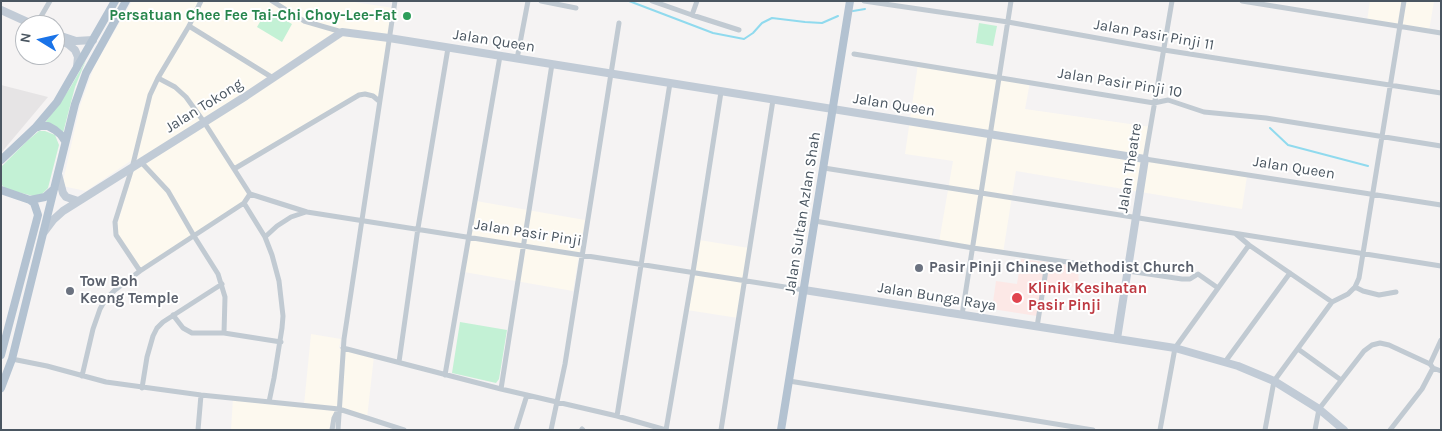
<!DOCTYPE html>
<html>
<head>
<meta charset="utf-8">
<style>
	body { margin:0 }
	#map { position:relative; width:1442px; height:431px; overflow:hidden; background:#f5f3f3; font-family:Karla,sans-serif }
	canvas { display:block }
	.frame { position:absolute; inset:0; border:2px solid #4a5661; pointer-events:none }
	.north { position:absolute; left:15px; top:15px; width:50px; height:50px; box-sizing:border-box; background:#fff; border:1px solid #b7bbc0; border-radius:50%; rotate:279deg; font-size:14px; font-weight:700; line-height:20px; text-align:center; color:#4a5661 }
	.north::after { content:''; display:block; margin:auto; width:18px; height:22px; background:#1a73e8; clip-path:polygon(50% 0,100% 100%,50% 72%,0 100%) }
</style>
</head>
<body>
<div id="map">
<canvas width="1442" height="431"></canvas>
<div class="frame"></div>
<div class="north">N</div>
</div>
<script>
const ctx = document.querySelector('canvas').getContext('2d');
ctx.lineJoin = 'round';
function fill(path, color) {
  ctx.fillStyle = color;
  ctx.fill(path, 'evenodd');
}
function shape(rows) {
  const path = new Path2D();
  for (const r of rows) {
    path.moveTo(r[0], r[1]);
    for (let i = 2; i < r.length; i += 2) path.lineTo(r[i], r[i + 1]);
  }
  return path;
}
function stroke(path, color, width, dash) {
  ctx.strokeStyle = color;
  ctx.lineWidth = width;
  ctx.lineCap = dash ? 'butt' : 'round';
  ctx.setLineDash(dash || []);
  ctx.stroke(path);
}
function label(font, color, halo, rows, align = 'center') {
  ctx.font = font + ' Karla,sans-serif';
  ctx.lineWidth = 4;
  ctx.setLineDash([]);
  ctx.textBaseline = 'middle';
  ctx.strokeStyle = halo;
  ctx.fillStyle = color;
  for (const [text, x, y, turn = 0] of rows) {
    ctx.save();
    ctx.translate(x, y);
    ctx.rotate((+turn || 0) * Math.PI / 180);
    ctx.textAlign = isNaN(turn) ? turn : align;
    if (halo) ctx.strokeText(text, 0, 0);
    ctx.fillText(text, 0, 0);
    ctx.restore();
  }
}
const commercial = shape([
	[132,1,348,1,393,8,379,101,359,95,234,170,249,194,244,203,140,271,115,232,138,156,86,191,62,186,80,106,94,67],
	[1370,1,1434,1,1429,31,1367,21],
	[918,64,1030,82,1025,109,1151,127,1144,159,1247,176,1242,209,1016,171,1003,253,939,242,953,161,905,154],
	[476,201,585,220,573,291,464,272],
	[699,240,749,248,738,318,687,310],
	[311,334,341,339,339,348,374,356,367,418,337,408,331,422,329,430,231,430,233,398,304,405]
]);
const education = shape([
	[1,85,48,97,1,153]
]);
const medical = shape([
	[1021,259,1078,266,1079,287,1042,286,1037,316,992,309,996,281,1017,284]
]);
const green = shape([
	[267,10,292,24,282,42,257,27],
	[979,23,997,26,993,46,976,43],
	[86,60,75,87,63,133,45,123,70,88],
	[39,131,45,131,55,135,59,145,48,188,42,194,33,196,6,189,1,184,2,166,27,141],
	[460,322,507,330,499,379,496,383,452,373]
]);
const stream = shape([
	[629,1,713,33,744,39,753,33,762,23,772,18,805,22,822,23,838,16],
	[853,11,865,9],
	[1270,128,1288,145,1368,166]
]);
const street = shape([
	[272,1,304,21,342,32],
	[541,1,576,8],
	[652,1,692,15,697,1],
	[864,1,1008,22,1164,50,1441,93],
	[1172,1,1145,159,1441,205],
	[1242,1,1441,33],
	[692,15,739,30],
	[36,25,50,1],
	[189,26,273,78],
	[854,54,1154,103,1168,100,1204,112,1266,118,1441,146],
	[517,59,528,1],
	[158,78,175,87,186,97,204,122,250,194],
	[141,162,168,191,194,236,218,274,225,297,224,333],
	[824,168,1441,266],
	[234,169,359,95,365,94,373,96,379,101],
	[250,194,307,212,804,290],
	[244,203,265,237,272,255,279,281,283,316,282,328,274,378,269,402],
	[815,221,973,248,1182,279,1190,279,1198,274,1218,288],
	[1236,234,1249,245,1332,302],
	[265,237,277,226,291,217,306,212],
	[140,271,116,235,115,222,132,168,150,95,158,78,189,26,201,1],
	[1355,287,1363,291,1379,295,1396,292],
	[173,315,183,328,192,333,224,333,281,342],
	[962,315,1011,1],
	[1037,327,1046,270],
	[343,348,501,389,617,416,666,430],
	[1298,349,1341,380],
	[12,359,47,366,106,382,201,395,339,409,404,430],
	[399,362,418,228,448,48],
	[1225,362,1290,273],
	[1430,364,1441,340],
	[445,375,500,56],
	[82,376,93,329,100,309,105,300,115,290,140,271,244,203,250,194],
	[789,381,1093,430],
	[142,388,147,357,153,336,157,328,163,322,222,284],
	[501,389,552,64],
	[617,416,670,83],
	[582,429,583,430],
	[198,430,201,395],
	[332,430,334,418,338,410],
	[338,430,344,339,395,1],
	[516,430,527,395],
	[551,430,565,364,619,23],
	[666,430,693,272,721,92],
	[721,430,773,100],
	[1160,430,1175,348,1249,245],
	[1265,430,1274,381,1332,302,1348,294,1355,287,1359,278,1404,1],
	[1315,430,1319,409,1364,351,1372,345,1380,343,1389,345,1430,364,1433,368,1441,371],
	[1390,430,1422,389,1433,368]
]);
const secondary = shape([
	[1,10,34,25],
	[61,36,76,41,93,40],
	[55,38,68,44,75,50,78,57,77,67],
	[58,174,63,193,66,197,78,201],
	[44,232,53,220,63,211,246,96,342,32,389,38,1145,159,1117,339],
	[804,290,1175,348,1238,366,1274,381,1319,409,1344,430]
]);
const primary = shape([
	[35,128,57,102,115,1],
	[1,160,35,128,41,126,48,126,55,130,61,135,65,141],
	[1,190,30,200,45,197,54,189],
	[1,355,38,215,34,203,30,200],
	[1,388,12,359,75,104,86,73,126,1],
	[781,430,850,1]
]);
const markers = [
	[407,16,5,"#2e9e5b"],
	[919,268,5,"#6b7280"],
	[70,291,5,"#6b7280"],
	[1017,298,6,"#e0444e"]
];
const leisureNames = [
	["Persatuan Chee Fee Tai-Chi Choy-Lee-Fat",397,16]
];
const streetNames = [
	["Jalan Pasir Pinji 11",1154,35,10],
	["Jalan Queen",494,41,9],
	["Jalan Pasir Pinji 10",1120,83,9],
	["Jalan Queen",894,105,9],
	["Jalan Tokong",204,106,-32],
	["Jalan Theatre",1130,168,-81],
	["Jalan Queen",1294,168,9],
	["Jalan Sultan Azlan Shah",803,213,-81],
	["Jalan Pasir Pinji",528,233,9],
	["Jalan Bunga Raya",937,297,9]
];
const worshipNames = [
	["Pasir Pinji Chinese Methodist Church",929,268],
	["Tow Boh",80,282],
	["Keong Temple",80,299]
];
const healthNames = [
	["Klinik Kesihatan",1028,289],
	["Pasir Pinji",1028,306]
];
fill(commercial, '#fdf9ef');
fill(education, '#e6e4e5');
fill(medical, '#fce8e6');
fill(green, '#c3f1d5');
stroke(stream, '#90daee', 2);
stroke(street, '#c1cad2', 5);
stroke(secondary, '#c1cbd6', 8);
stroke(primary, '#b3c2d1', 8);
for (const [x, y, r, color] of markers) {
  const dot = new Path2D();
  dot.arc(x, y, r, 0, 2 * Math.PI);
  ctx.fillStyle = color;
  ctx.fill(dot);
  stroke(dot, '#fff', 2);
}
label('bold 15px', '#27864d', '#fff', leisureNames, 'right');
label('15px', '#4a5661', '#fff', streetNames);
label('bold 15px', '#5b616d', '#fff', worshipNames, 'left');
label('bold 15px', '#be3a42', '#fff', healthNames, 'left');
</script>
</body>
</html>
